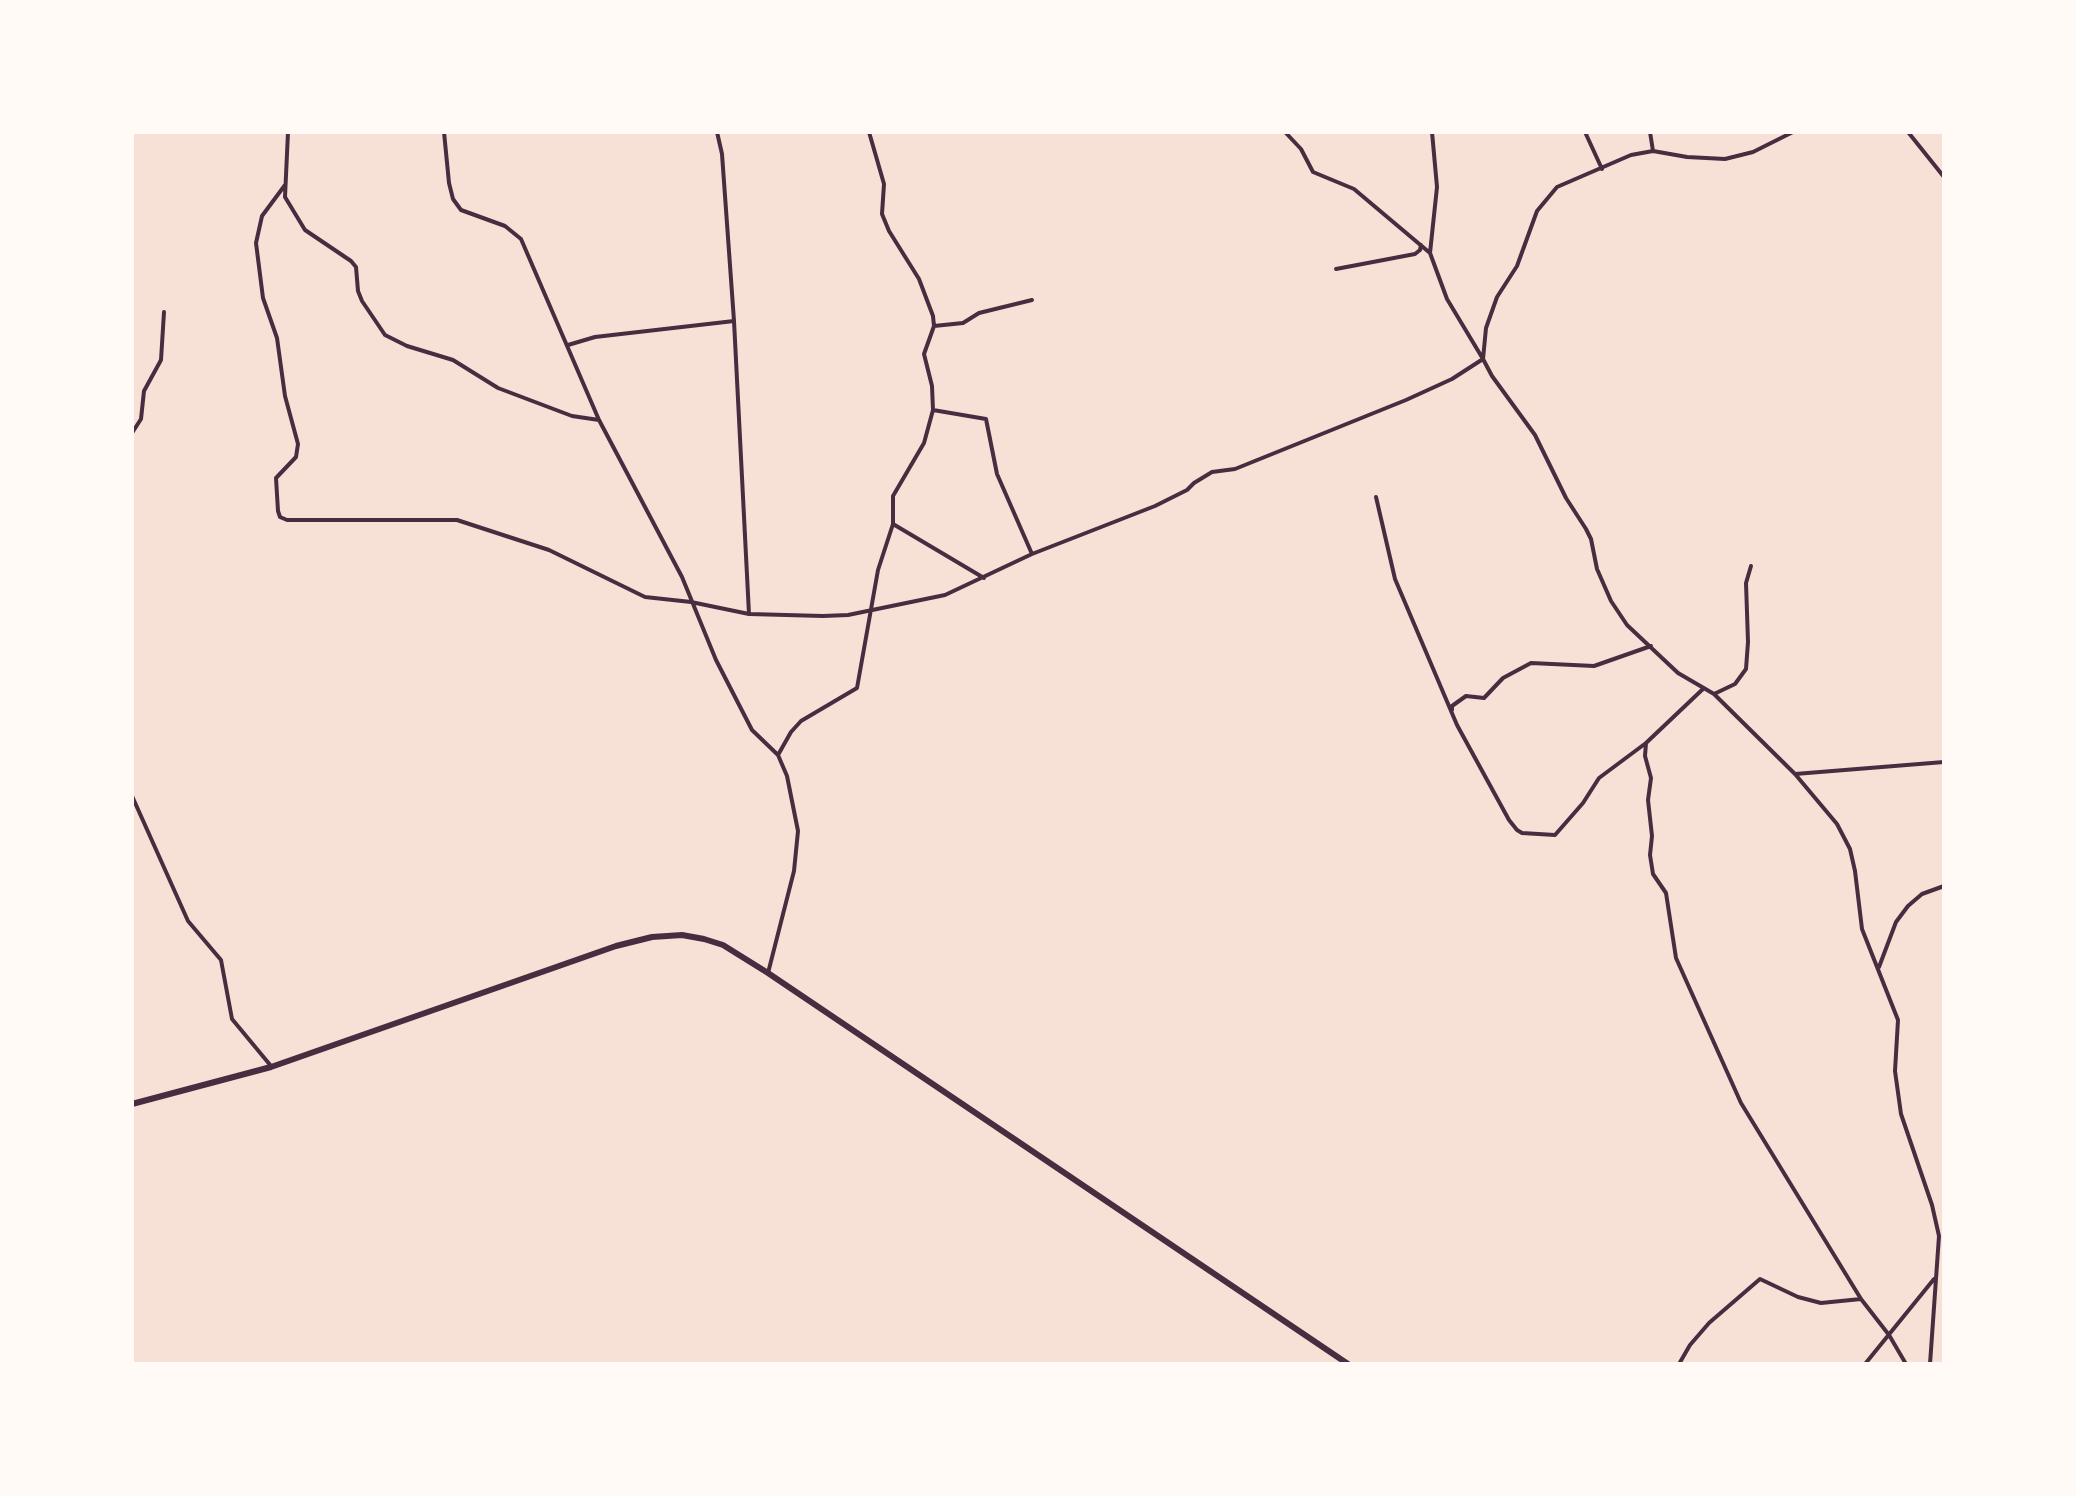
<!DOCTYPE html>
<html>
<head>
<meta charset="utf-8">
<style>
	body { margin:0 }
	#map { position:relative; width:2076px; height:1496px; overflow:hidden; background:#f7e1d7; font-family:"Exo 2",sans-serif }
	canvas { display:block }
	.frame { position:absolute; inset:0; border:134px solid #fffaf5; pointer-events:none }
</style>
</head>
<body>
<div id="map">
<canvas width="2076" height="1496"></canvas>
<div class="frame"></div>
</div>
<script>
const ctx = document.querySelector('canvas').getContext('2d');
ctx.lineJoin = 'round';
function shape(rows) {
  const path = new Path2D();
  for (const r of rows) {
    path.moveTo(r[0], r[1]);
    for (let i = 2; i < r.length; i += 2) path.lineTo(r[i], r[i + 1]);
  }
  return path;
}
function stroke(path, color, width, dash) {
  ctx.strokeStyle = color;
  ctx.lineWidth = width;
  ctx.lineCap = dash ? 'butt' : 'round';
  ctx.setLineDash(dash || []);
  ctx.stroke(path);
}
const minor = shape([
	[288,132,285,197,305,230,351,261,356,267,358,291,362,301,385,335,407,346,453,360,498,388,572,416,599,420],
	[444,132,449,183,453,199,461,210,505,226,521,239,599,420,682,577,716,660,752,730,778,755,787,776,798,831,794,871,768,973],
	[717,132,722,154,734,321,749,614],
	[1585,132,1602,169],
	[1650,132,1653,151],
	[1793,132,1753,152,1725,159,1687,157,1653,151,1631,155,1557,187,1537,211,1517,266,1497,297,1486,328,1483,359,1492,376,1535,435,1566,498,1586,529,1591,539,1597,569,1611,601,1627,625,1678,673,1714,694,1795,774,1837,824,1850,849,1855,871,1862,929,1898,1020,1895,1071,1901,1114,1932,1205,1939,1236,1930,1364],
	[1908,132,1944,177],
	[285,185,262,216,256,243,263,298,277,338,285,396,298,444,296,457,276,478,278,511,280,517,287,520,457,520,549,550,645,597,691,602,749,614,823,616,848,615,945,595,1032,554,1155,506,1187,490,1194,483,1212,472,1235,469,1406,400,1452,379,1483,359,1447,299,1430,253,1354,189,1313,172,1301,149,1285,132],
	[1430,253,1437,187,1432,132],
	[1336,269,1415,254,1420,250,1421,245],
	[934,326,963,323,979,313,1032,300],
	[568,345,595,337,734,321],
	[933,410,986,419,997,474,1032,554],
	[132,433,141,419,144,391,161,360,164,312],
	[1376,497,1395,579,1457,725,1509,820,1517,830,1522,833,1555,835,1583,803,1599,778,1646,743,1704,688],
	[893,524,984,578],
	[1714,694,1735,684,1746,669,1748,642,1746,583,1751,566],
	[1452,710,1452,706,1466,696,1484,698,1503,678,1531,663,1594,666,1651,646],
	[1646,743,1645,756,1651,778,1648,800,1652,836,1650,855,1653,874,1666,893,1676,958,1741,1103,1861,1299,1889,1335,1906,1364],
	[778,755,791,732,801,721,857,688,878,570,893,524,893,496,924,443,933,410,932,386,924,354,934,326,933,316,919,279,889,231,882,214,884,184,869,132],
	[1795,774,1944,762],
	[132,796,188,921,221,960,232,1019,271,1066],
	[1879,967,1896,922,1908,906,1922,894,1944,886],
	[1679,1364,1690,1345,1709,1323,1760,1279,1798,1297,1821,1303,1861,1299],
	[1865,1364,1934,1279]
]);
const tertiary = shape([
	[132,1104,271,1067,616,946,652,937,682,935,704,939,723,945,768,973,1348,1364]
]);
stroke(minor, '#4a2c40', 4);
stroke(tertiary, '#4a2c40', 6);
</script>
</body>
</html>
